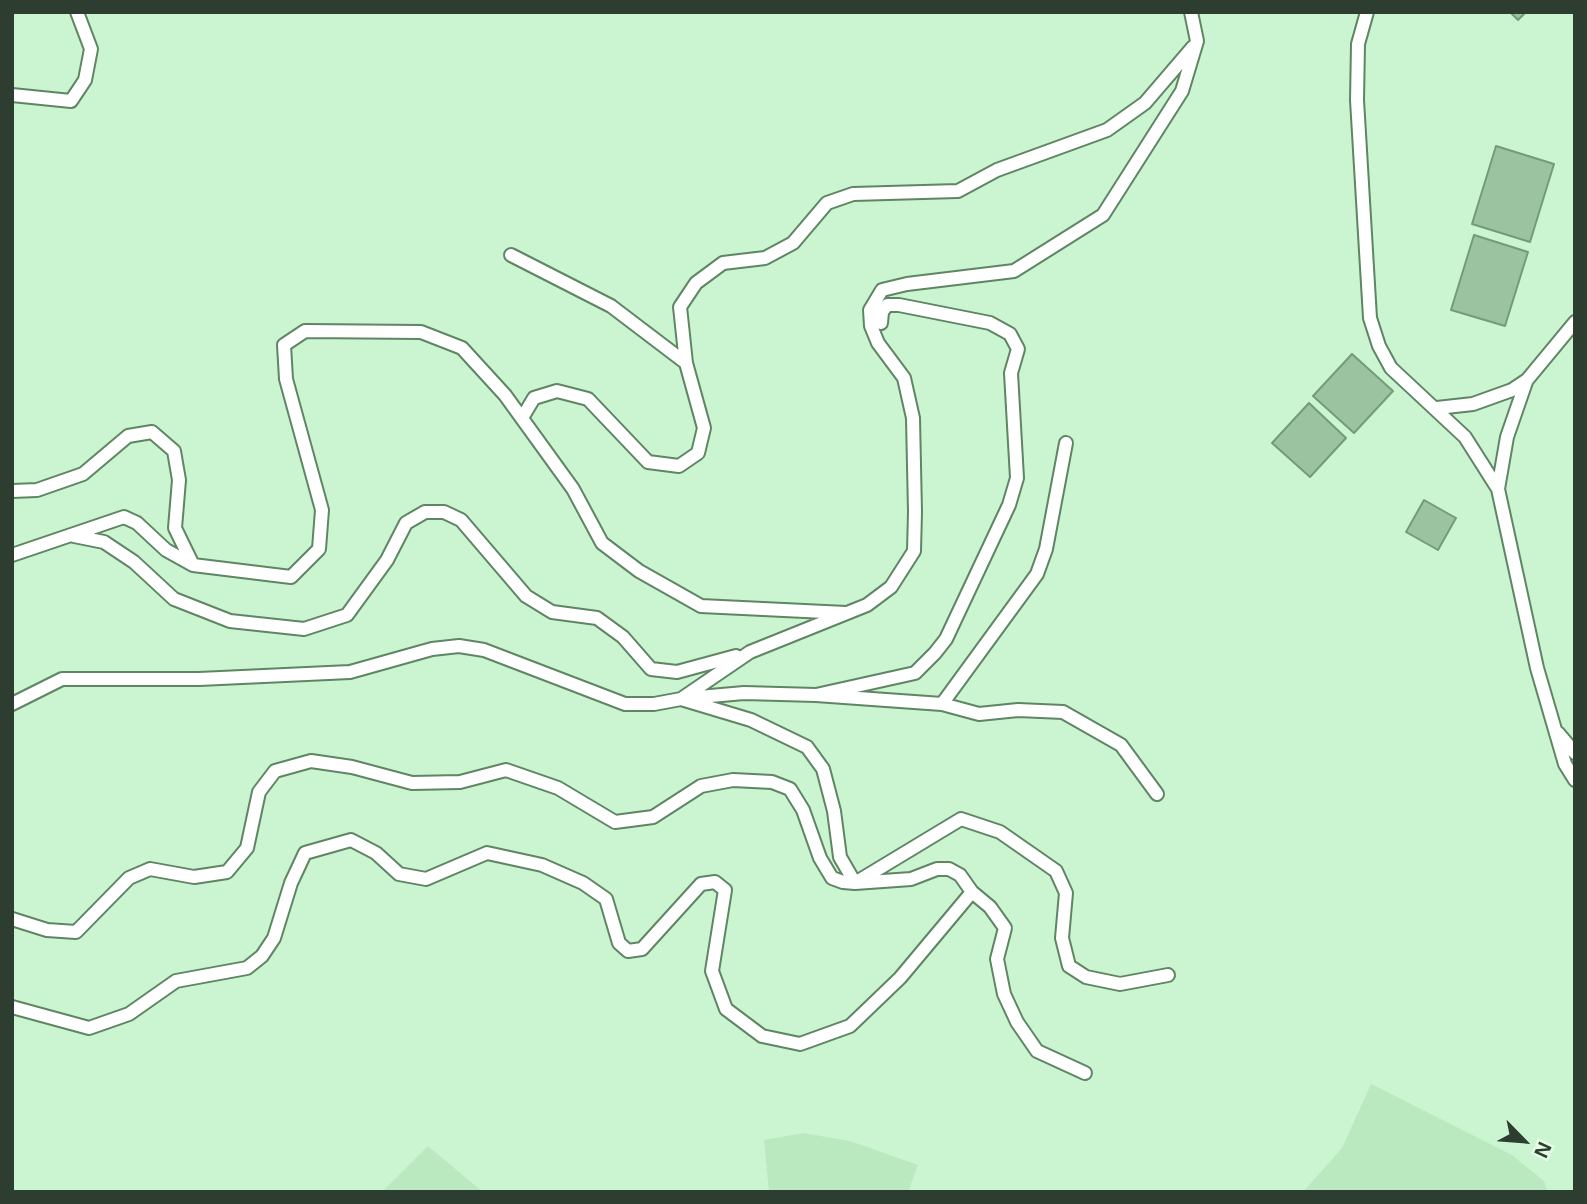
<!DOCTYPE html>
<html>
<head>
<meta charset="utf-8">
<style>
	body { margin:0 }
	#map { position:relative; width:1587px; height:1204px; overflow:hidden; background:#cbf5d0; font-family:"Open Sans",sans-serif }
	canvas { display:block }
	.frame { position:absolute; inset:0; border:14px solid #2d3d2f; pointer-events:none }
	.north { position:absolute; left:1489px; top:1106px; width:70px; height:70px; -webkit-text-stroke:5px #e5fee7; paint-order:stroke; rotate:115deg; font-size:19px; font-weight:700; line-height:28px; text-align:center; color:#2d3d2f }
	.north::after { content:''; display:block; margin:auto; width:24px; height:32px; background:#2d3d2f; clip-path:polygon(50% 0,100% 100%,50% 72%,0 100%) }
</style>
</head>
<body>
<div id="map">
<canvas width="1587" height="1204"></canvas>
<div class="frame"></div>
<div class="north">N</div>
</div>
<script>
const ctx = document.querySelector('canvas').getContext('2d');
ctx.lineJoin = 'round';
function fill(path, color) {
  ctx.fillStyle = color;
  ctx.fill(path, 'evenodd');
}
function shape(rows) {
  const path = new Path2D();
  for (const r of rows) {
    path.moveTo(r[0], r[1]);
    for (let i = 2; i < r.length; i += 2) path.lineTo(r[i], r[i + 1]);
  }
  return path;
}
function stroke(path, color, width, dash) {
  ctx.strokeStyle = color;
  ctx.lineWidth = width;
  ctx.lineCap = dash ? 'butt' : 'round';
  ctx.setLineDash(dash || []);
  ctx.stroke(path);
}
const built = shape([
	[1371,1084,1512,1155,1544,1181,1548,1192,1303,1192,1342,1148],
	[803,1133,850,1141,918,1165,908,1192,769,1192,764,1140],
	[428,1146,483,1192,382,1192]
]);
const building = shape([
	[1510,12,1526,12,1518,20,1510,12],
	[1496,146,1554,164,1530,242,1472,224,1496,146],
	[1474,235,1528,252,1505,326,1451,310,1474,235],
	[1352,354,1393,391,1354,433,1313,396,1352,354],
	[1309,403,1346,438,1310,477,1272,443,1309,403],
	[1424,500,1456,518,1438,550,1406,532,1424,500]
]);
const minor = shape([
	[1367,12,1358,44,1357,100,1370,318,1379,346,1391,368,1465,437,1498,489,1537,668,1565,764,1575,780],
	[12,95,71,101,85,80,91,49,77,12],
	[511,255,611,306,686,363],
	[1437,408,1473,404,1512,390,1527,380,1575,322],
	[522,418,534,398,557,391,588,399,648,462,679,466,698,453,704,428,686,363,680,307,696,283,723,263,765,258,793,243,827,203,853,194,958,191,997,170,1107,130,1145,103,1193,47],
	[1498,489,1507,437,1526,382],
	[12,491,37,490,83,474,128,436,152,432,174,451,179,480,175,528,193,565,291,577,319,549,322,510,286,379,284,345,305,331,421,332,462,348,505,395,573,489,602,543,639,571,701,606,846,613],
	[74,536,104,542,134,562,174,599,230,621,304,629,347,615,387,560,406,523,425,512,444,512,461,520,526,596,552,612,597,618,623,637,651,669,677,672,736,656],
	[12,555,124,517,137,523,166,550,193,565],
	[816,695,915,673,935,653,946,639,1009,505,1017,478,1011,373,1018,349,1010,334,990,323,899,305,887,305,882,312,881,323],
	[688,698,744,693,816,695,942,704,979,714,1018,710,1063,712,1121,745,1157,794],
	[681,699,751,720,807,747,823,769,834,811,840,857,855,883,911,879,937,869,949,869,960,875,972,892,990,907,1005,928,997,959,1004,994,1017,1022,1037,1051,1085,1073],
	[12,704,62,679,199,679,350,672,432,649,459,646,484,650,625,704,654,704,681,699,750,652,867,605,891,587,914,551,915,512,913,418,904,378,878,343,871,326,870,310,882,290,907,284,1014,271,1103,215,1182,91,1197,41,1191,12],
	[942,704,1037,574,1046,549,1066,443],
	[1558,733,1575,753],
	[12,919,47,930,76,932,129,878,150,869,194,877,227,872,247,848,259,792,275,771,311,761,352,767,412,783,460,782,506,770,558,788,615,822,653,817,701,786,733,780,772,782,790,789,803,810,820,858,832,878,843,882,855,883,961,819,1000,832,1056,871,1066,893,1062,938,1069,966,1086,977,1120,984,1168,975],
	[12,1007,89,1028,129,1014,176,981,247,968,262,956,274,938,291,883,305,853,351,840,376,853,399,874,426,879,487,853,542,865,583,883,606,899,619,943,628,951,642,949,701,884,715,882,725,890,712,971,726,1009,762,1036,800,1044,850,1026,900,978,972,892]
]);
fill(built, '#bae9c0');
fill(building, '#9bc3a0');
stroke(building, '#749b79', 2);
stroke(minor, '#5f8564', 16);
stroke(minor, '#fff', 12);
</script>
</body>
</html>
